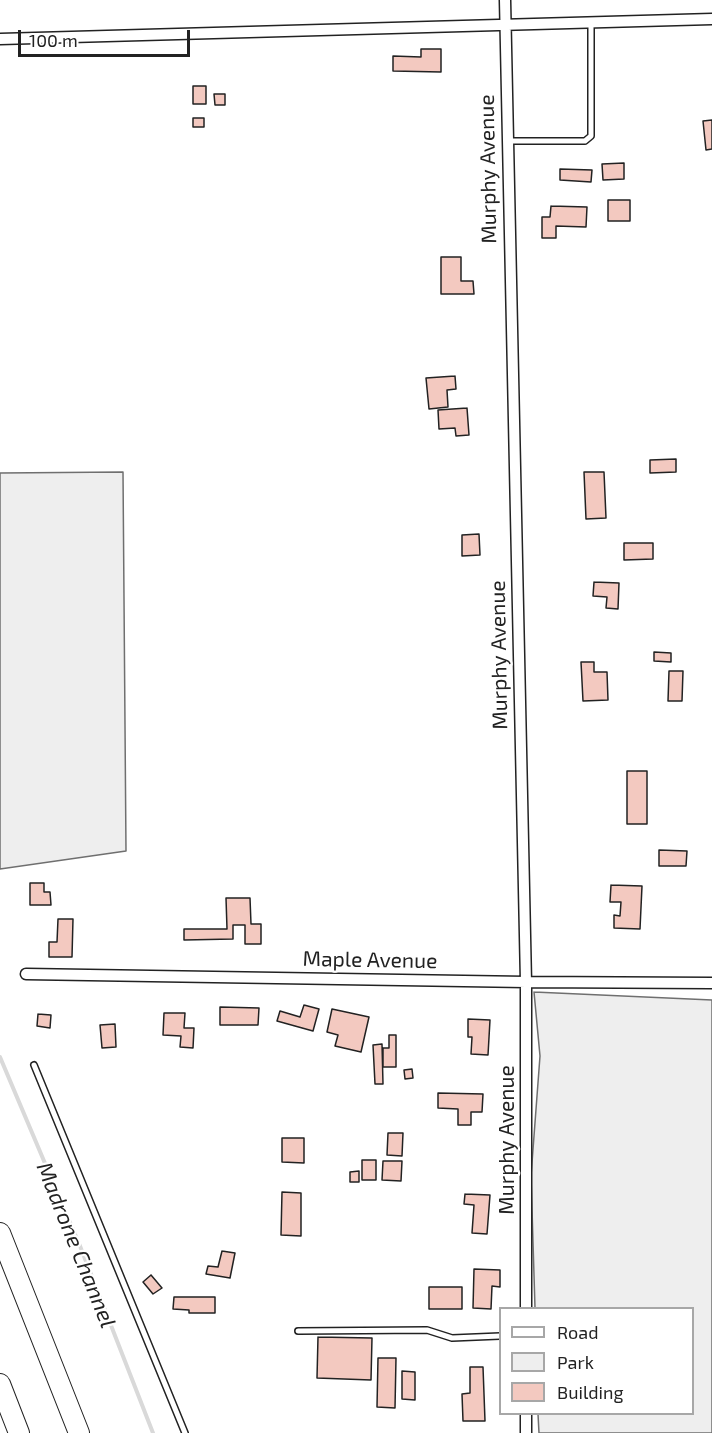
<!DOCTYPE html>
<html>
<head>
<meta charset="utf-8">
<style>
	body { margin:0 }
	#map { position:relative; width:712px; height:1433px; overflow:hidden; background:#fff; font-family:"Exo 2",sans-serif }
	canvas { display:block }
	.legend { position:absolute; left:499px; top:1307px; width:195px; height:108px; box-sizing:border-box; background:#fff; border:2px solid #a7a7a7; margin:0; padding:8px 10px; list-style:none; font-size:18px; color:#222 }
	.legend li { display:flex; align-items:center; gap:12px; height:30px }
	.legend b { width:30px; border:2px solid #a7a7a7 }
	.scale { position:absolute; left:18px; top:30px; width:172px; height:27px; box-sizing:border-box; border:3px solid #222; border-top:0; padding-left:8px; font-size:18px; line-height:21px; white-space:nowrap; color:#222; -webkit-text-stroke:4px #fff; paint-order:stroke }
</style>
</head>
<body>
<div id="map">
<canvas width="712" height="1433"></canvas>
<ul class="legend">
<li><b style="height:8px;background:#fff"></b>Road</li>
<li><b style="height:16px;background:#eee"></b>Park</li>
<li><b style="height:16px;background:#f3c9c0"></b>Building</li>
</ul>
<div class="scale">100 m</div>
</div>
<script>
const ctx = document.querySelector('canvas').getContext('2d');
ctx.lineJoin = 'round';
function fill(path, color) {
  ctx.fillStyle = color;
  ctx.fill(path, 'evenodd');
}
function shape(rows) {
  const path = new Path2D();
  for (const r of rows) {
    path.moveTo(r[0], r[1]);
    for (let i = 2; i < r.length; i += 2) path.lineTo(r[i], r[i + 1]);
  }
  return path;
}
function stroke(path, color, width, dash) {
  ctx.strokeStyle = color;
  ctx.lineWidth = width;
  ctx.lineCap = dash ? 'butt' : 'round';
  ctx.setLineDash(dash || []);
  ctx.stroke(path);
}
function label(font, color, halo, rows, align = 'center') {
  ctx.font = font + ' "Exo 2",sans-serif';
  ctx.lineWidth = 4.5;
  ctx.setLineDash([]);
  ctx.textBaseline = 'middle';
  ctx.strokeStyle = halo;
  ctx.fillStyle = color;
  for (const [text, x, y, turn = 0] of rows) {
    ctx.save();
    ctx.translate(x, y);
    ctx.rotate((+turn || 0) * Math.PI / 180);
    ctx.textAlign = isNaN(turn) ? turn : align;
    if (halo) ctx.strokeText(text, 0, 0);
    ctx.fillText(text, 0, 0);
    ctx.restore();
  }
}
const green = shape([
	[123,472,126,851,0,869,0,473,123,472],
	[534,992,712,1000,712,1433,539,1433,538,1414,692,1414,692,1308,535,1308,531,1176,540,1056,534,992]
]);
const stream = shape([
	[0,1057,80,1246,153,1433]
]);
const building = shape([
	[421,49,441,49,441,72,393,71,393,56,421,57,421,49],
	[193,86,206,86,206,104,193,104,193,86],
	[214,94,225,94,225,105,215,105,214,94],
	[193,118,204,118,204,127,193,127,193,118],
	[712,120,712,149,706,150,703,121,712,120],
	[624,163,624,179,603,180,602,164,624,163],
	[560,169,592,170,591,182,560,180,560,169],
	[608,200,630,200,630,221,608,221,608,200],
	[551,206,587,207,586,227,556,226,556,238,542,238,542,217,550,217,551,206],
	[441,257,461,257,461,281,473,281,474,294,441,294,441,257],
	[455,376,456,389,447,390,448,407,429,409,426,378,455,376],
	[467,408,469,435,456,436,455,428,439,429,438,410,467,408],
	[676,459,676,472,650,473,650,460,676,459],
	[584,472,604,472,606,518,586,519,584,472],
	[479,534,480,555,462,556,462,535,479,534],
	[624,543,653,543,653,559,624,560,624,543],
	[594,582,619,583,618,609,606,608,607,597,593,596,594,582],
	[654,652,671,653,671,662,654,661,654,652],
	[581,662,594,662,594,672,607,672,608,700,583,701,581,662],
	[669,671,683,671,682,701,668,701,669,671],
	[627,771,647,771,647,824,627,824,627,771],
	[659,850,687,851,686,866,659,866,659,850],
	[30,883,44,883,44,892,50,892,51,905,30,905,30,883],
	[611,885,642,886,640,929,614,928,614,915,620,916,621,902,610,902,611,885],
	[226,898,250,898,251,924,261,924,261,944,245,944,245,925,233,925,233,939,184,940,184,929,227,929,226,898],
	[58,919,73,919,72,957,49,957,49,942,57,942,58,919],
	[304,1005,319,1009,313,1031,277,1021,280,1011,300,1017,304,1005],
	[220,1007,259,1008,258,1025,220,1025,220,1007],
	[332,1009,369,1017,361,1052,335,1046,338,1035,327,1032,332,1009],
	[164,1013,185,1013,184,1028,194,1028,193,1048,180,1047,181,1036,163,1035,164,1013],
	[38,1014,51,1015,50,1028,37,1026,38,1014],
	[468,1019,490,1020,488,1055,471,1054,472,1037,468,1037,468,1019],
	[115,1024,116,1047,102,1048,100,1025,115,1024],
	[389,1035,396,1035,396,1067,383,1067,383,1048,389,1048,389,1035],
	[382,1044,383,1084,375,1084,373,1045,382,1044],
	[412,1069,413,1078,405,1079,404,1070,412,1069],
	[438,1093,483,1094,482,1112,471,1112,471,1125,458,1125,458,1109,438,1108,438,1093],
	[388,1133,403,1133,402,1156,387,1155,388,1133],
	[282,1138,304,1138,304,1163,282,1162,282,1138],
	[362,1160,376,1160,376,1180,362,1180,362,1160],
	[383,1161,402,1161,401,1181,382,1180,383,1161],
	[359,1171,359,1182,350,1182,350,1172,359,1171],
	[282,1192,301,1193,301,1236,281,1235,282,1192],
	[465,1194,490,1195,487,1234,472,1233,474,1205,464,1204,465,1194],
	[222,1251,235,1253,230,1278,206,1274,208,1266,218,1267,222,1251],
	[474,1269,500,1270,500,1287,492,1286,491,1309,473,1308,474,1269],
	[151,1275,162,1288,153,1294,143,1282,151,1275],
	[429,1287,462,1287,462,1309,429,1309,429,1287],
	[174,1297,215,1297,215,1313,189,1313,189,1310,173,1309,174,1297],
	[318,1337,372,1338,371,1380,317,1378,318,1337],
	[378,1358,396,1358,395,1408,377,1407,378,1358],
	[470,1367,483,1367,485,1421,463,1421,462,1394,470,1393,470,1367],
	[402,1371,415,1372,415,1400,402,1399,402,1371]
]);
const service = shape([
	[508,141,585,141,591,136,591,23],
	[34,1065,185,1433],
	[298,1331,427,1330,452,1338,500,1336]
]);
const minor = shape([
	[505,0,526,982,526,1308],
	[0,39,712,19],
	[26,974,526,982,712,983],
	[526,1414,526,1433]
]);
const motorway = shape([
	[0,1233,79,1433],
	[0,1384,19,1433]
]);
const streetNames = [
	["Murphy Avenue",488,169,-91],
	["Murphy Avenue",499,655,-91],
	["Maple Avenue",370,960,1],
	["Murphy Avenue",507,1140,-90]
];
const waterNames = [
	["Madrone Channel",76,1245,68]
];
fill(green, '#eee');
stroke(green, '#6f6f6f', 1.5);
stroke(stream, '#d9d9d9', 4);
fill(building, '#f3c9c0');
stroke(building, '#222', 1.5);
stroke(service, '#222', 8);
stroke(minor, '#222', 13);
stroke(motorway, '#222', 22);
stroke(service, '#fff', 5);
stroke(minor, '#fff', 10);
stroke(motorway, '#fff', 20);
label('21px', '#222', '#fff', streetNames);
label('italic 22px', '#222', '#fff', waterNames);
</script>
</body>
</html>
